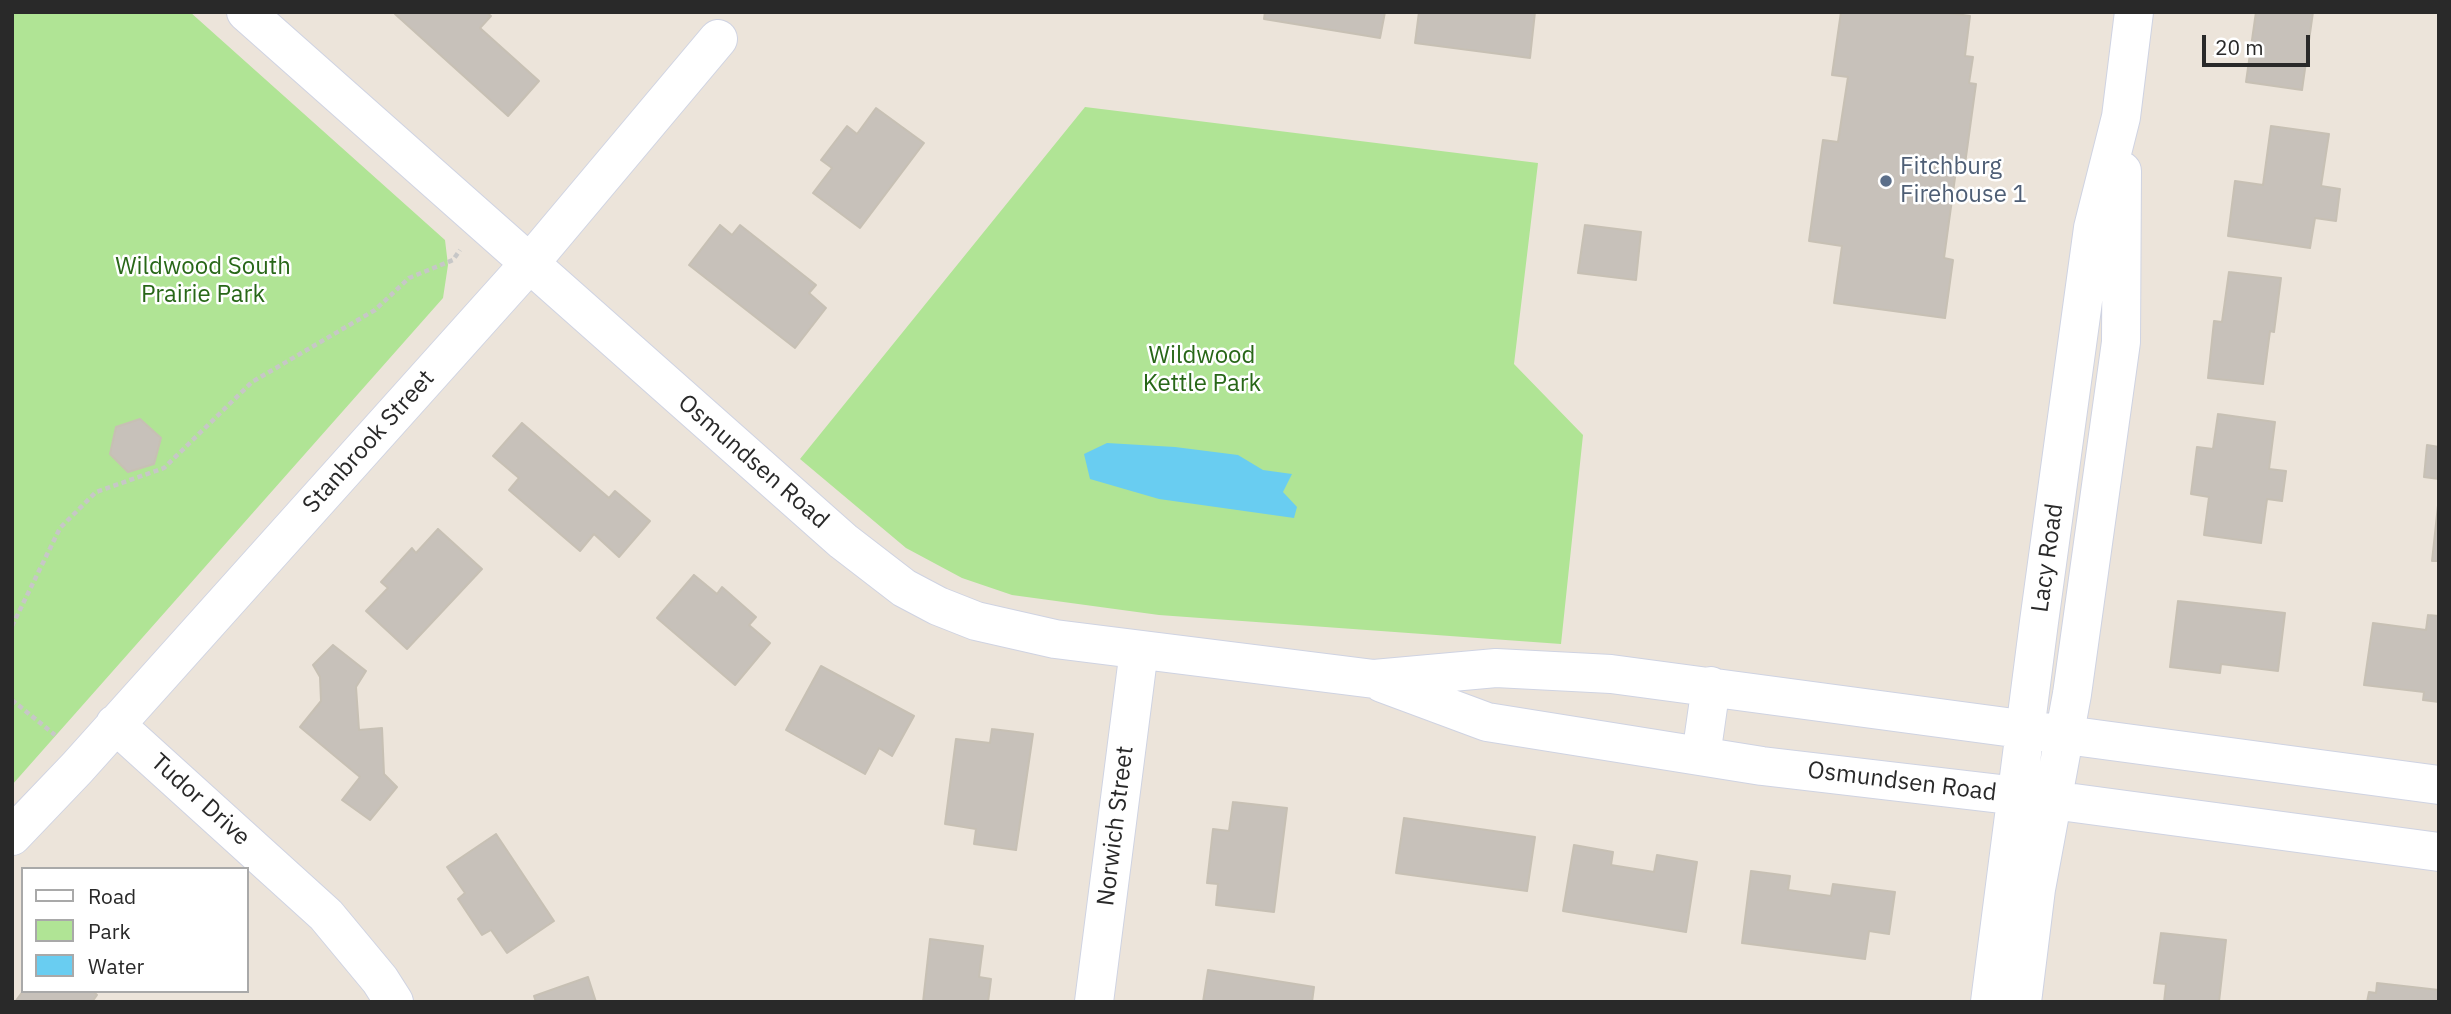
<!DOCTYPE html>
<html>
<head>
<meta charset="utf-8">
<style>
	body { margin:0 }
	#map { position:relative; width:2451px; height:1014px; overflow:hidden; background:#ece4da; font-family:"IBM Plex Sans",sans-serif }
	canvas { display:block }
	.frame { position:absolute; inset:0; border:14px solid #292929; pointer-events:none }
	.legend { position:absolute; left:21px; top:867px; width:228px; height:126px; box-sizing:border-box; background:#fff; border:2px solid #a9a9a9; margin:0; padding:9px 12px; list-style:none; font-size:21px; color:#292929 }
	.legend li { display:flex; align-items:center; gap:14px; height:35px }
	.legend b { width:35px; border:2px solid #a9a9a9 }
	.scale { position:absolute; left:2202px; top:35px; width:108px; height:32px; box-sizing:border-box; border:4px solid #292929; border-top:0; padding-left:9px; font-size:21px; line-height:24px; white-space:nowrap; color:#292929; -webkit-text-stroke:5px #fff; paint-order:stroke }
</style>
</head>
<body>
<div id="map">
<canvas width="2451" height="1014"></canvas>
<div class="frame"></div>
<ul class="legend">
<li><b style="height:9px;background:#fff"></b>Road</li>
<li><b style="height:19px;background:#b0e495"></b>Park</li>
<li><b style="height:19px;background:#69cdf1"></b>Water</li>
</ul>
<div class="scale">20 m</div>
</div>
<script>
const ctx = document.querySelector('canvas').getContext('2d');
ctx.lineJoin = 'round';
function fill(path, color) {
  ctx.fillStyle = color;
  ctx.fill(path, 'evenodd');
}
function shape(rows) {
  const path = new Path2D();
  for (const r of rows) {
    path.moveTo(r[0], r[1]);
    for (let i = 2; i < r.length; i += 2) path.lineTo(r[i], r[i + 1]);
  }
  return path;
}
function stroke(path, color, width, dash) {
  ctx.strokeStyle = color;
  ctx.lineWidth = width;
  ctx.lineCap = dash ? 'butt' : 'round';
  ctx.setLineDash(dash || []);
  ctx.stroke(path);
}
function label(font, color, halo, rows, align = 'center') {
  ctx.font = font + ' "IBM Plex Sans",sans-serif';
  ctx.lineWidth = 5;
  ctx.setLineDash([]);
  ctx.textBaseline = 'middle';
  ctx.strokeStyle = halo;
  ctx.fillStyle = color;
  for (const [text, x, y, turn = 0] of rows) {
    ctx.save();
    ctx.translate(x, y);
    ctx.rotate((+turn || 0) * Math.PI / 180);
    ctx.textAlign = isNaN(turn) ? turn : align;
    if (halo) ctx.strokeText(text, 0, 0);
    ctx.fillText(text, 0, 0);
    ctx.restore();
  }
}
const green = shape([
	[12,12,190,12,445,240,448,265,443,298,12,785],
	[1085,107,1538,163,1514,364,1583,435,1561,644,1159,615,1012,595,962,578,906,548,800,459]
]);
const water = shape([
	[1107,443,1175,447,1238,455,1263,470,1292,474,1283,492,1297,507,1294,518,1159,499,1090,479,1084,454]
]);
const building = shape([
	[397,12,486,12,491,16,480,28,539,81,508,116,395,14,397,12],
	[1265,12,1385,12,1380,38,1264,19,1265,12],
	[1419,12,1535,12,1530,58,1415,43,1419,12],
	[1841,12,1942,12,1970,16,1965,56,1973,57,1969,83,1976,84,1965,164,1957,163,1944,258,1953,260,1945,318,1834,303,1842,246,1809,241,1823,140,1838,142,1848,77,1832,75,1841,12],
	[2256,12,2313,12,2302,90,2246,82,2256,12],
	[876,108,924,143,860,228,813,193,832,168,821,160,847,126,857,134,876,108],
	[2271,126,2329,134,2321,186,2340,189,2336,221,2315,218,2310,248,2228,236,2235,181,2263,185,2271,126],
	[720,225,732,235,740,225,816,285,809,293,826,308,795,348,689,265,720,225],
	[1585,225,1641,232,1636,280,1578,273,1585,225],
	[2229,272,2281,278,2274,332,2270,331,2263,384,2208,378,2214,321,2222,322,2229,272],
	[2218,414,2275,422,2269,469,2286,471,2282,501,2267,499,2261,543,2204,535,2209,497,2191,494,2197,447,2213,449,2218,414],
	[140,419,161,438,154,464,128,472,110,454,116,427,140,419],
	[522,423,609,498,615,491,650,521,619,557,594,534,580,551,509,490,519,478,493,456,522,423],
	[2427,445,2439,447,2439,479,2424,477,2427,445],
	[2439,496,2439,561,2432,561,2439,496],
	[438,529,482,569,407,649,366,611,388,588,381,582,412,548,416,553,438,529],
	[694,575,717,594,722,587,756,617,749,625,770,643,735,685,657,618,694,575],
	[2178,601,2285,613,2278,671,2221,664,2220,673,2170,667,2178,601],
	[2428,615,2439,616,2439,702,2423,700,2424,692,2364,685,2373,623,2426,630,2428,615],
	[333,645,366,671,356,687,359,730,382,728,384,774,397,787,370,820,342,800,360,777,300,727,321,701,320,677,313,665,333,645],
	[821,666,914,716,892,756,879,748,865,774,786,730,821,666],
	[992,729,1033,734,1016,850,974,844,976,829,945,824,956,739,990,743,992,729],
	[1233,802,1287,808,1274,912,1216,905,1218,884,1207,883,1213,829,1229,831,1233,802],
	[1404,818,1535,837,1527,891,1396,873,1404,818],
	[496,834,554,921,507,953,491,930,482,935,458,899,465,893,447,867,496,834],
	[1574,845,1613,852,1611,865,1654,872,1657,855,1697,862,1686,932,1563,911,1574,845],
	[1751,871,1790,876,1788,890,1831,896,1833,884,1895,892,1889,934,1869,931,1865,959,1742,943,1751,871],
	[2161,933,2226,940,2219,1002,2164,1002,2166,984,2154,983,2161,933],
	[930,939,983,946,979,977,991,979,988,1002,923,1002,930,939],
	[1208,970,1314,987,1312,1002,1203,1002,1208,970],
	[588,977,596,1002,536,1002,534,996,588,977],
	[2377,983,2439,990,2439,1002,2367,1002,2369,992,2376,993,2377,983],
	[23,991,93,991,97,995,92,1002,15,1002,23,991]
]);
const path = shape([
	[12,626,60,528,96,492,164,468,252,382,375,310,409,278,453,260,460,250],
	[12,700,55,735]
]);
const minor = shape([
	[246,12,843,541,904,588,938,606,976,621,1055,639,1374,679,1496,668,1611,674,2439,785],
	[1382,683,1487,722,1762,766,2052,800,2439,852],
	[115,724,326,915,380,980,394,1002],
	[1701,756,1711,686],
	[12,836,77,768,529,264,718,39],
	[1094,1002,1139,650],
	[1990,1002,2039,622,2093,228,2121,117,2134,12],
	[2022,1002,2036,889,2072,694,2121,342,2122,171]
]);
const markers = [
	[1886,181,7,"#5c6f8a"]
];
const serviceNames = [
	["Fitchburg",1900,167],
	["Firehouse 1",1900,195]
];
const parkNames = [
	["Wildwood South",203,267],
	["Prairie Park",203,295],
	["Wildwood",1202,356],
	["Kettle Park",1202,384]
];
const streetNames = [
	["Stanbrook Street",369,442,-48],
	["Osmundsen Road",753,462,41],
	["Lacy Road",2048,558,-82],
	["Osmundsen Road",1902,782,7],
	["Tudor Drive",200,800,42],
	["Norwich Street",1116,826,-83]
];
fill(green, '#b0e495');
fill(water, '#69cdf1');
fill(building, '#c7c1ba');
stroke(building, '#c7c0b4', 2);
stroke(minor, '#cfd3e2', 40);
stroke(path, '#c7c7c7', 4.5, [5, 3.5]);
stroke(minor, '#fff', 38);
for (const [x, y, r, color] of markers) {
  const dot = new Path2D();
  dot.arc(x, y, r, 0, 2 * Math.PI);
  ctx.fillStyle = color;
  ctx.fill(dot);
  stroke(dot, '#fff', 2.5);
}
label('24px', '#4e5e75', '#fff', serviceNames, 'left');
label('24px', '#286718', '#fff', parkNames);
label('24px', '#292929', '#fff', streetNames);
</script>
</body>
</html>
